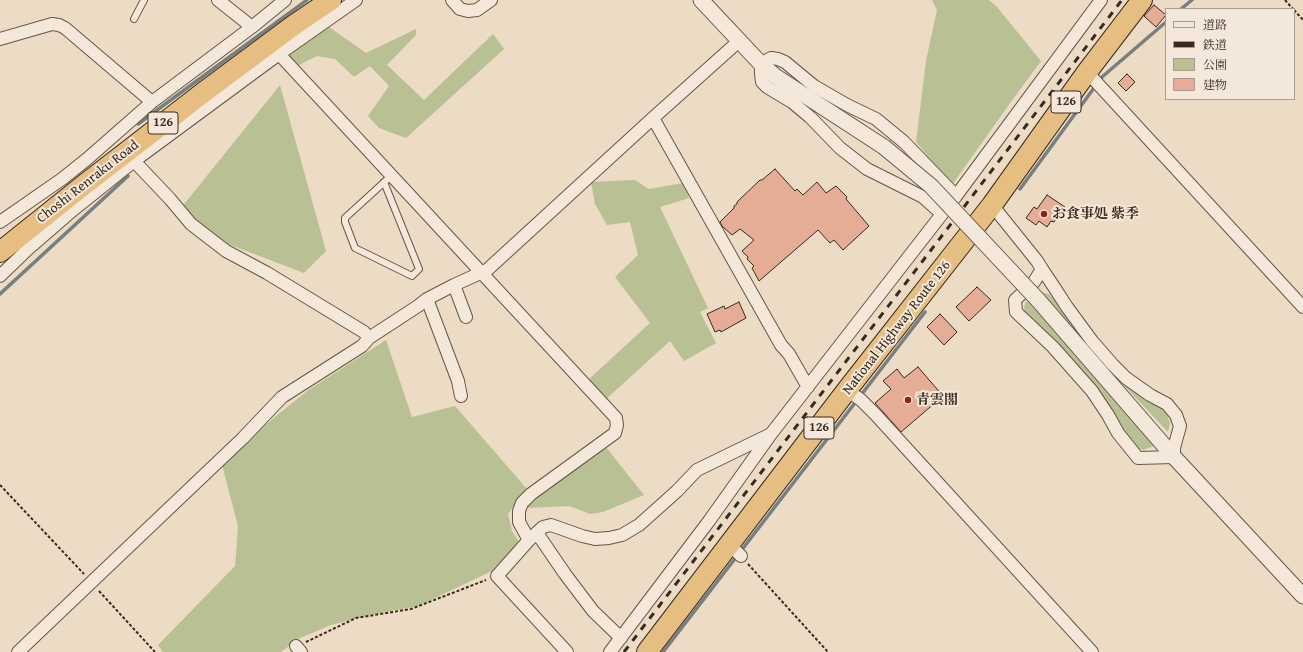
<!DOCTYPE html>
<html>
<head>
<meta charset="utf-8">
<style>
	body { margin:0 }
	#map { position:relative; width:1303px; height:652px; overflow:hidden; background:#ecdbc5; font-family:"Gentium Book Plus","Noto Serif JP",serif }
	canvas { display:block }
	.legend { position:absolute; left:1165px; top:8px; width:130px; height:92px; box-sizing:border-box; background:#f3e8d9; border:1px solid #a99c8e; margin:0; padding:5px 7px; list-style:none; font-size:12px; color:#3b291d }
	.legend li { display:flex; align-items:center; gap:8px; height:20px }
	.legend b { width:20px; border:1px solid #a99c8e }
</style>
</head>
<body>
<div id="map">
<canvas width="1303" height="652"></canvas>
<ul class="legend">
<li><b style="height:5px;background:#f3e8d9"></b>道路</li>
<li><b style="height:5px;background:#3b291d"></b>鉄道</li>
<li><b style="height:11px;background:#b8c094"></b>公園</li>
<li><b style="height:11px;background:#e5ac96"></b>建物</li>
</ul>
</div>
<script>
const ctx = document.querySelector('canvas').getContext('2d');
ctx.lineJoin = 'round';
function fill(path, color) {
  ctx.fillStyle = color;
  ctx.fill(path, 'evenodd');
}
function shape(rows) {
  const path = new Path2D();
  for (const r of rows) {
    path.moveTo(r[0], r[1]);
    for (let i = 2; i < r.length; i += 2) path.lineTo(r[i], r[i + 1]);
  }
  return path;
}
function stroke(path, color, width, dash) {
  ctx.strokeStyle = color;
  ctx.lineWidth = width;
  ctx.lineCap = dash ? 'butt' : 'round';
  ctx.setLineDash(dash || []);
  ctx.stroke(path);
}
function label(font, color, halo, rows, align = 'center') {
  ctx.font = font + ' "Gentium Book Plus","Noto Serif JP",serif';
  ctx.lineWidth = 4;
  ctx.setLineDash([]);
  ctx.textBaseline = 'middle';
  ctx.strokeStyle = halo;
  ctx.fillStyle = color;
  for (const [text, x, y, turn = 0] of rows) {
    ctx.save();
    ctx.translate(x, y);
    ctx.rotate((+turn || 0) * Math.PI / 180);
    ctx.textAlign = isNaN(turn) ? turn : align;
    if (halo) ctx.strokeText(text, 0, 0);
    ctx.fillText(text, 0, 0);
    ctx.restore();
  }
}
const green = shape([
	[932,0,989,0,997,7,1041,61,1008,106,952,185,916,142,926,61,937,10],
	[315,17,366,53,416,29,416,35,387,65,424,100,493,34,504,49,406,138,379,128,368,116,389,86,370,66,354,77,335,59,317,56,293,68,275,44],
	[280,85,326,251,304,273,186,228,181,208],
	[635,180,649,189,683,183,689,198,660,207,708,308,700,312,716,343,684,361,670,341,605,400,588,380,650,323,615,277,638,255,630,222,607,225,595,204,591,182],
	[1044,293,1049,294,1071,318,1162,407,1167,415,1170,423,1168,432,1038,294],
	[1028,301,1154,446,1143,450,1135,447,1026,315,1024,308,1025,303],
	[386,340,412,417,455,406,527,489,508,514,512,531,519,542,492,571,418,606,370,615,331,625,300,638,281,652,163,652,158,645,235,566,238,526,221,461,307,391],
	[605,446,644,495,603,512,590,514,569,506,528,508,532,499]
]);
const stream = shape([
	[1181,9,1192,0],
	[138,124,307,0],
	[1020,189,1102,77,1166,22],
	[0,294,128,176],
	[663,652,925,312]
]);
const building = shape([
	[1154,5,1166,15,1156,27,1144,16,1154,5],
	[1127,74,1135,82,1126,91,1118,83,1127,74],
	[775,169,795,191,797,189,803,195,817,182,826,193,836,186,847,197,846,199,869,226,843,250,834,240,830,243,818,230,759,281,752,268,754,266,747,259,748,257,742,251,754,240,740,229,732,235,722,226,720,222,734,208,734,206,737,204,737,202,760,180,762,180,775,169],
	[1047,195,1065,207,1054,222,1051,221,1047,227,1039,221,1036,225,1026,218,1034,207,1037,209,1047,195],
	[977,287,991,300,969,321,956,307,977,287],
	[739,302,746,318,721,332,720,330,715,332,707,314,724,306,725,309,739,302],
	[940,314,957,332,944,345,927,327,940,314],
	[918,367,943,396,901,432,875,403,891,389,883,381,897,369,904,378,918,367]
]);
const path = shape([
	[1285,0,1293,9],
	[1294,10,1303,20],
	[0,485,84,574],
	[748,564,828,652],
	[99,591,155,652],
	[306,642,356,618,411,609,486,580]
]);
const service = shape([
	[134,19,144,0],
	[384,182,419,269,412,276,355,248,345,222,345,218,391,176]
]);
const minor = shape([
	[218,0,252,27],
	[452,0,460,9,468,11,477,10,491,0],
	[0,39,52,24,59,25,65,28,152,102],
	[279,54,616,418,617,425,615,433,531,494,522,503,519,511,519,522,529,540],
	[1087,72,1303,307],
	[653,118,781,345,789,354,808,387],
	[134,161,170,199,191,224,226,251,267,273,364,332,369,338],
	[992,205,1037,261,1042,269,1054,287,1067,307,1092,341,1113,365,1126,378,1150,395,1167,404,1176,415,1180,426,1174,448,1174,457,1138,458,1118,433,1108,415,1092,391,1053,347,1016,312,1015,300,1034,282,1042,269],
	[942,214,923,197,867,169,840,148,810,117,792,102,767,87,762,82,761,74,761,64,771,58,778,59,785,62,814,86,847,105,876,119,904,142,956,196],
	[0,222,62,179,87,159,152,102,252,27,285,0],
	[0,276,28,249,73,210,134,161,279,54,356,0],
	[454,285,466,317],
	[427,299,458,381,461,396],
	[847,390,861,400,876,415,1092,652],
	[537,533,565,574,593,611,621,638],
	[730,545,741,556],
	[296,646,301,652],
	[18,652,243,438,282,397,362,346,369,338,418,306,427,299,454,285,487,270,653,118,739,41],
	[567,652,497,576,529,540,543,527,551,525,582,536,595,539,609,538,622,535,639,525,677,491,697,470,769,435],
	[610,652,709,521,771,434,956,196,1101,0]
]);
const tertiary = shape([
	[701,0,761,64,775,76,884,147],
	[1038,300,1174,457,1303,596]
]);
const trunk = shape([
	[0,252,85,184,204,92,294,25,331,0],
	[647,652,847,390,992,205,1087,72,1142,0]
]);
const rail = shape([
	[624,652,1122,0]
]);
const tertiaryBridge = shape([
	[884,147,931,186,1038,300]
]);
const markers = [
	[1044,214,4,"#8f2418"],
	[908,400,4,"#8f2418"]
];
const shields = [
	[1066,102,30],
	[163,123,30],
	[819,428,30]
];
const shieldNames = [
	["126",1066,102],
	["126",163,123],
	["126",819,428]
];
const streetNames = [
	["Choshi Renraku Road",88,182,-38],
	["National Highway Route 126",897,328,-52]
];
const poiNames = [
	["お食事処 紫季",1052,214],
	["青雲閣",916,400]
];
fill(green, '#b8c094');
stroke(stream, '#777f7f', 3.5);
fill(building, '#e5ac96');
stroke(building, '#3b291d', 1);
stroke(service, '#675647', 8);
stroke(minor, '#675647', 14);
stroke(tertiary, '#675647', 17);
stroke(trunk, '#3b291d', 22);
stroke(path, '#3b291d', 2, [3, 2]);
stroke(service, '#f3e8d9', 6);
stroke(minor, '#f3e8d9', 12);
stroke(tertiary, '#f3e8d9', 15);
stroke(trunk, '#e6be82', 20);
stroke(rail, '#3b291d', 3, [7, 7]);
stroke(tertiaryBridge, '#675647', 17, []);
stroke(tertiaryBridge, '#f3e8d9', 15);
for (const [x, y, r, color] of markers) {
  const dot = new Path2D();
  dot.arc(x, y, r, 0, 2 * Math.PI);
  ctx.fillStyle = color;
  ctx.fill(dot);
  stroke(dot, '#f3e8d9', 1.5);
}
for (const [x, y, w] of shields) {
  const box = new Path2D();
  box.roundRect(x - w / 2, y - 11, w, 22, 3);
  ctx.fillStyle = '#f3e8d9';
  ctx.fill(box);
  stroke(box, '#3b291d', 1);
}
label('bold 13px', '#3b291d', null, shieldNames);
label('14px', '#3b291d', '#f3e8d9', streetNames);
label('bold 14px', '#3b291d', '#f3e8d9', poiNames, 'left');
</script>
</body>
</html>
